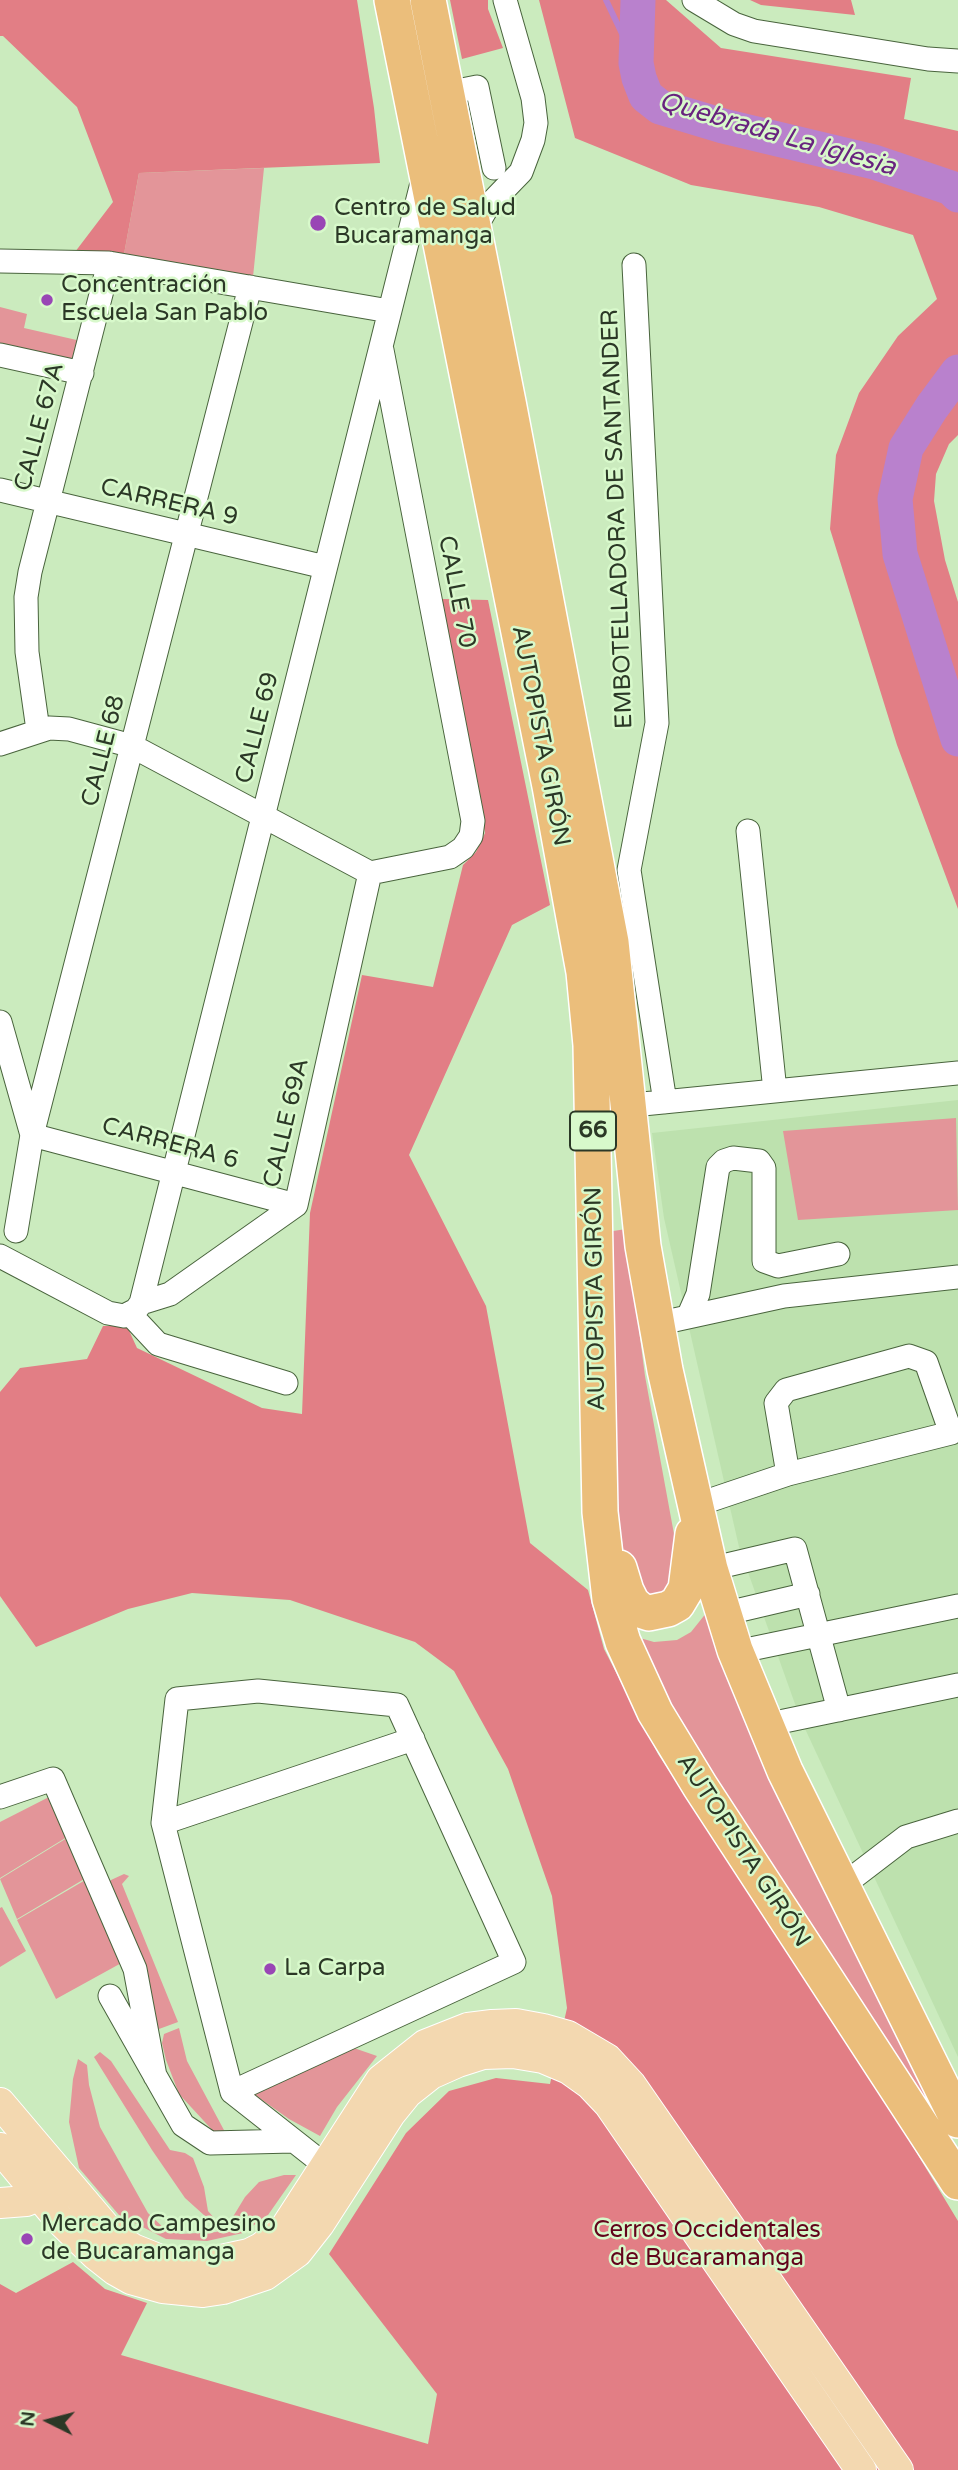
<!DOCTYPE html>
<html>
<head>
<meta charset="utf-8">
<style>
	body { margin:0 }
	#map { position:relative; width:958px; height:2470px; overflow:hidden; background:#cbebbe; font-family:"Varela Round",sans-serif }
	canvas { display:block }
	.north { position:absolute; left:14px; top:2386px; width:70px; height:70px; -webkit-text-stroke:5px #d8f9cb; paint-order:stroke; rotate:276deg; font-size:19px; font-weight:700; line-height:28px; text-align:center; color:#2b3826 }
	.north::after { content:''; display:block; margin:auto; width:24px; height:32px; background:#2b3826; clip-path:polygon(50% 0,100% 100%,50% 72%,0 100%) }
</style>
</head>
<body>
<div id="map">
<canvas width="958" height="2470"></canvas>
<div class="north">N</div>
</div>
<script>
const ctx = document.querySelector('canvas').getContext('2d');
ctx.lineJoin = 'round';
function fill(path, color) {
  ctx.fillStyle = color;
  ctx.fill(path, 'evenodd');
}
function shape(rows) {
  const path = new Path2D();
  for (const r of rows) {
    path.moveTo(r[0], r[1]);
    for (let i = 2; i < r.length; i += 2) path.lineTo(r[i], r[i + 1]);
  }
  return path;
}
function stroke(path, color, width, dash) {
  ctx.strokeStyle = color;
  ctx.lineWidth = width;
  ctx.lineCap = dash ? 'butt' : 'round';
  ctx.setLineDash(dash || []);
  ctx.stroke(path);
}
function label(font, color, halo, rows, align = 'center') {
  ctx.font = font + ' "Varela Round",sans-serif';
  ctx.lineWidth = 5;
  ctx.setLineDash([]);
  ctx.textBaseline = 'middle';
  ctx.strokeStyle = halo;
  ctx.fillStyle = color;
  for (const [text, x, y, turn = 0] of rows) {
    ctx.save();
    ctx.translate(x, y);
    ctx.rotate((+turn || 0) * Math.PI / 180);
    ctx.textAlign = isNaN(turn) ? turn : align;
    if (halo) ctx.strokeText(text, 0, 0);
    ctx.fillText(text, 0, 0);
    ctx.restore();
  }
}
const built = shape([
	[958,1100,958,2057,800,1718,739,1547,664,1218,652,1133]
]);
const green = shape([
	[264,168,253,277,124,254,139,173],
	[0,307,27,314,24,328,81,341,75,364,0,347],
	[956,1118,958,1210,798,1220,783,1131],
	[626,1229,645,1376,676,1545,672,1588,650,1598,625,1560,619,1522,607,1232],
	[707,1612,958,2158,727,1804,633,1636,654,1642,677,1640,691,1632],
	[49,1797,67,1837,0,1878,0,1822],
	[67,1838,86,1878,17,1919,0,1879],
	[124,1874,129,1876,122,1884,178,2022,159,2029,156,2026,108,1885,111,1880],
	[87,1879,125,1961,56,1999,17,1920],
	[2,1907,26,1951,0,1967,0,1908],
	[179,2028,187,2061,225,2132,215,2133,179,2094,166,2060,162,2043,164,2034],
	[351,2047,377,2056,337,2107,320,2136,289,2119,248,2090],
	[100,2052,111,2061,170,2150,185,2153,193,2158,204,2187,208,2211,215,2219,231,2220,245,2197,259,2182,284,2175,296,2175,268,2215,243,2233,207,2241,166,2239,119,2215,79,2168,69,2122,73,2079,78,2059,87,2065,89,2085,100,2127,148,2213,165,2229,180,2234,217,2232,215,2225,185,2198,152,2150,94,2057]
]);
const forest = shape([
	[0,0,357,0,374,108,380,163,139,173,124,254,75,252,113,202,77,107,3,36,0,36],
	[450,0,488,0,488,9,503,48,462,59],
	[539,0,666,0,721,48,911,78,904,119,958,131,958,435,949,444,936,474,934,501,945,560,958,602,958,909,897,745,830,529,836,455,859,393,898,336,937,299,913,235,819,207,691,185,575,138],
	[750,0,851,0,855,15,761,5],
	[442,599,488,600,550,905,512,925,409,1155,486,1306,530,1543,588,1590,604,1649,658,1754,901,2127,958,2221,958,2470,0,2470,0,2284,16,2293,73,2262,105,2289,147,2303,121,2355,428,2444,437,2394,329,2254,406,2133,449,2091,496,2078,550,2084,567,2008,552,1896,508,1769,454,1671,415,1642,290,1600,192,1593,128,1609,36,1647,0,1596,0,1392,20,1368,87,1359,103,1326,127,1326,137,1348,262,1408,302,1414,310,1213,362,975,433,987,463,865,476,852,485,833]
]);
const stream = shape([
	[606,0,636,63]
]);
const river = shape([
	[638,0,636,63,639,78,646,96,660,107,723,126,874,162,951,188,958,195],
	[958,372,932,407,906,448,895,499,900,554,958,739]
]);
const minor = shape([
	[694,0,734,24,754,31,928,59,958,61],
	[447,93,477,87,494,168],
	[474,230,488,206,521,172,533,140,536,123,533,98,505,0],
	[0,261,109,263,389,311],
	[634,265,657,723,629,870,665,1102],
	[0,355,82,373],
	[0,490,325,567],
	[38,730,27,652,26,597,30,572,109,263],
	[0,744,49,728,69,729,132,746,370,873,450,857,463,848,471,836,473,821,382,350],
	[748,831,775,1091],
	[0,1022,32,1135,296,1205],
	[592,1109,958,1073],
	[16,1231,32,1135,250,287],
	[0,1256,108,1313,124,1316,136,1310,141,1303,423,179],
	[141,1303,170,1294,296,1205,370,873],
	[130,1314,158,1344,286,1383],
	[688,1317,784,1296,958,1277],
	[656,1324,688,1317,698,1294,718,1167,724,1161,733,1158,759,1161,764,1168,764,1261,778,1266,838,1254],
	[696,1505,788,1474,951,1433,926,1362,909,1356,786,1390,776,1403,788,1474],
	[710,1569,795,1549,839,1710],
	[723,1614,808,1594],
	[736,1652,958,1606],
	[765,1725,958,1685],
	[0,1797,53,1779,135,1969,155,2076],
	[163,1823,413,1739],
	[842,1886,906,1837,958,1821],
	[110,1996,183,2125,210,2143,293,2141],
	[232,2092,514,1962,397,1705,258,1691,177,1699,163,1823,232,2092,326,2166]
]);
const major = shape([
	[0,2103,112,2235,133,2249,158,2259,179,2264,203,2264,249,2254,261,2248,284,2230,381,2080,425,2045,468,2028,492,2025,516,2024,543,2029,568,2036,607,2059,631,2085,898,2470],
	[0,2148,59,2219,96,2255,115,2270,131,2279,163,2288,203,2292,223,2289,265,2275,297,2252,319,2224,390,2114,407,2093,431,2074,458,2062,483,2054,513,2053,543,2058,569,2069,590,2084,609,2104,861,2470],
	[0,2203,26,2201,39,2196,54,2185]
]);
const highway = shape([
	[392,0,550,786,584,972,591,1045,600,1512,610,1599,623,1642,655,1712,700,1786,958,2182],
	[428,0,508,402,611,942,643,1246,665,1370,710,1569,735,1650,785,1771,958,2120],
	[619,1568,626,1591,632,1603,640,1610,649,1613,668,1609,677,1604,686,1589,693,1534]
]);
const markers = [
	[318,223,9,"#9946b5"],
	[47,300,7,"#9946b5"],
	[270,1969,7,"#9946b5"],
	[27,2239,7,"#9946b5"]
];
const shields = [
	[593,1131,46]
];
const shieldNames = [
	["66",593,1131]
];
const poiNames = [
	["Centro de Salud",334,209],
	["Bucaramanga",334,237],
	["Concentración",61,286],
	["Escuela San Pablo",61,314],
	["La Carpa",284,1969],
	["Mercado Campesino",41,2225],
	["de Bucaramanga",41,2253]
];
const streetNames = [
	["CALLE 67A",40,427,-75],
	["CARRERA 9",169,503,13],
	["EMBOTELLADORA DE SANTANDER",618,519,-92],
	["CALLE 70",456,592,79],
	["CALLE 69",258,728,-76],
	["AUTOPISTA GIRÓN",540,736,79],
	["CALLE 68",104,751,-76],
	["CALLE 69A",287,1123,-77],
	["CARRERA 6",170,1144,15],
	["AUTOPISTA GIRÓN",596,1299,-91],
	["AUTOPISTA GIRÓN",743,1851,57]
];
const parkNames = [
	["Cerros Occidentales",707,2231],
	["de Bucaramanga",707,2259]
];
const waterNames = [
	["Quebrada La Iglesia",777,135,16]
];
fill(built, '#bde1ae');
fill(green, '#e39599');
fill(forest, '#e27e85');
stroke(stream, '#b981cd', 6);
stroke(river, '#b981cd', 35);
stroke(minor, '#49643d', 25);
stroke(major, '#fff', 32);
stroke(highway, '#fff', 38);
stroke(minor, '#fff', 23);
stroke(major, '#f3d8b0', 30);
stroke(highway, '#ebbe7b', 35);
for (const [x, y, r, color] of markers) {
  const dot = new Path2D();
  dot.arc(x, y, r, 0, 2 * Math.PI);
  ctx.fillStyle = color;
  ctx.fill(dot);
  stroke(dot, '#d8f9cb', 2.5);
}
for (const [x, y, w] of shields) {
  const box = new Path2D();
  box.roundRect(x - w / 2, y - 19.5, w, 39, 5);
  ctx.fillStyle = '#d8f9cb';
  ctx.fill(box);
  stroke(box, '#2b3826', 2);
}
label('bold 23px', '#2b3826', null, shieldNames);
label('24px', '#2b3826', '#d8f9cb', poiNames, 'left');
label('24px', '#2b3826', '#d8f9cb', streetNames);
label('24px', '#62041b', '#d8f9cb', parkNames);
label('italic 26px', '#68237e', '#d8f9cb', waterNames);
</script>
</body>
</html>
